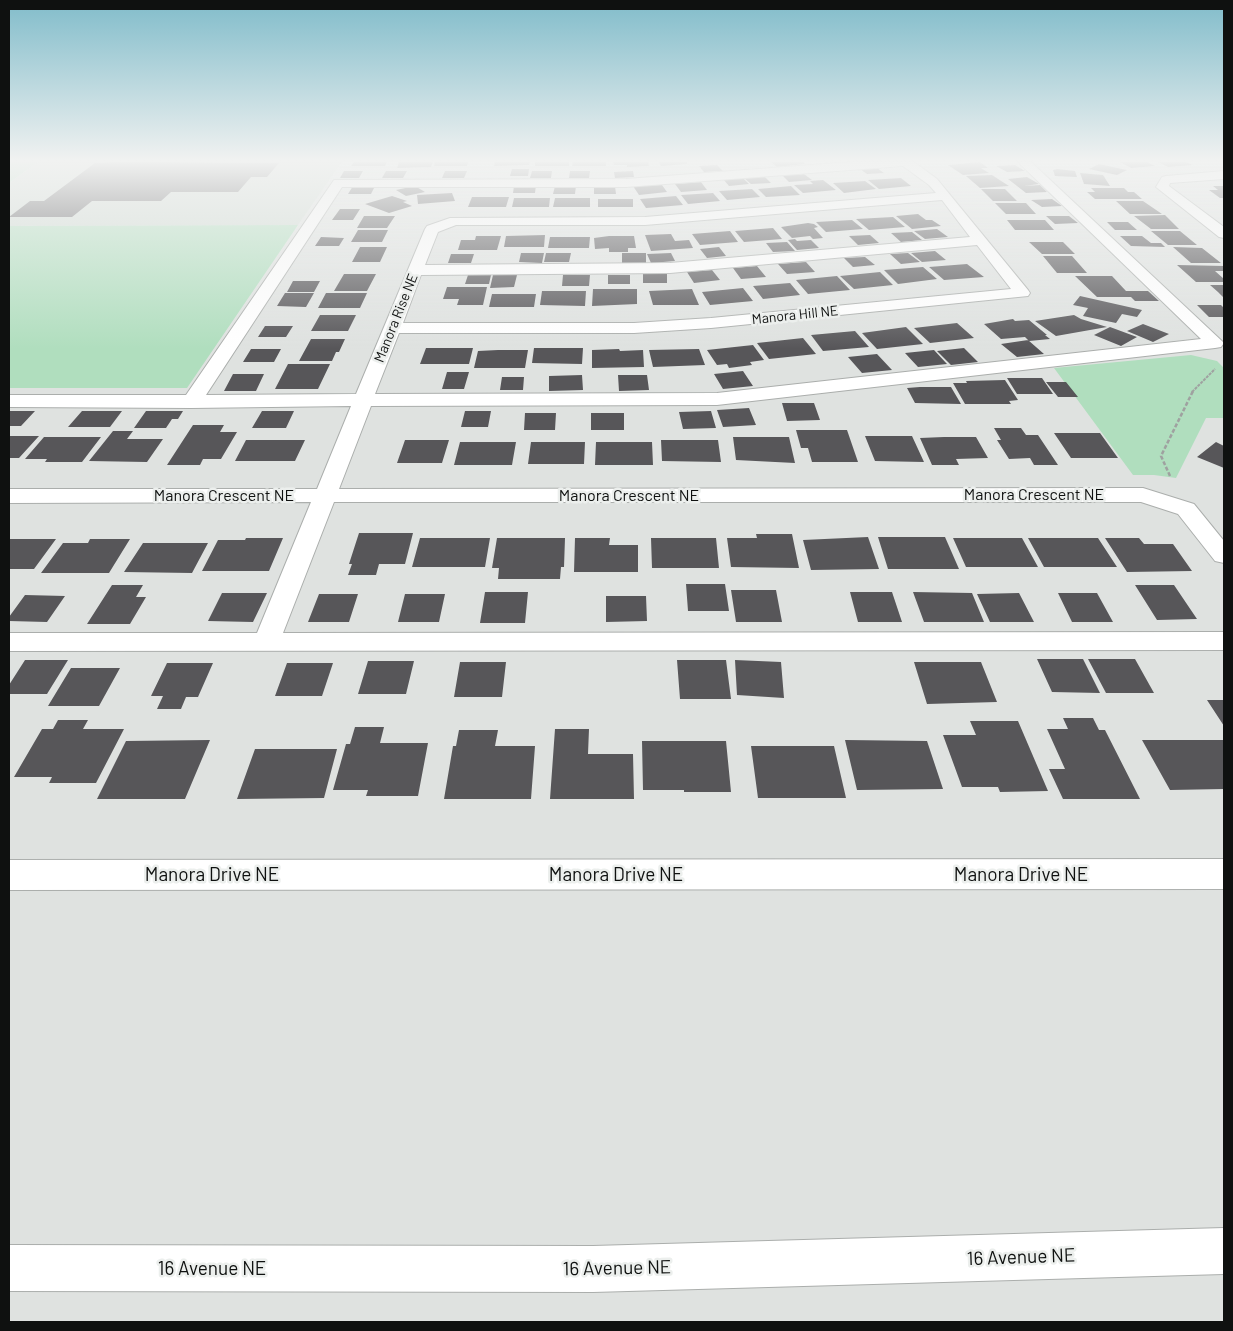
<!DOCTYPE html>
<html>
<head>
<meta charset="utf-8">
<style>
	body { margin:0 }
	#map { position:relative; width:1233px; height:1331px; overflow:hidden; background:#dfe2e0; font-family:Barlow,sans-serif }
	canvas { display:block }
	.frame { position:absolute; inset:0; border:10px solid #0f1110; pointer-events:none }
</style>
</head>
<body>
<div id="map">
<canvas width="1233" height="1331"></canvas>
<div class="frame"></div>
</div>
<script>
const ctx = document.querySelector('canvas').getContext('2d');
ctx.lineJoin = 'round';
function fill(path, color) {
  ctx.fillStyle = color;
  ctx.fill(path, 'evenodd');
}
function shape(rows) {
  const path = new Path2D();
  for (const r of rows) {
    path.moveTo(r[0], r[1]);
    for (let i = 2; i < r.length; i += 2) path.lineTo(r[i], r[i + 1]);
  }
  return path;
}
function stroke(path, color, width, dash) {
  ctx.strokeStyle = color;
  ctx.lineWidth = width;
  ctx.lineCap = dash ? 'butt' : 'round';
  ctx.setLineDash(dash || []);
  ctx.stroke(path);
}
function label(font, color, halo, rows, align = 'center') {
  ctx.font = font + ' Barlow,sans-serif';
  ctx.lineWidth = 5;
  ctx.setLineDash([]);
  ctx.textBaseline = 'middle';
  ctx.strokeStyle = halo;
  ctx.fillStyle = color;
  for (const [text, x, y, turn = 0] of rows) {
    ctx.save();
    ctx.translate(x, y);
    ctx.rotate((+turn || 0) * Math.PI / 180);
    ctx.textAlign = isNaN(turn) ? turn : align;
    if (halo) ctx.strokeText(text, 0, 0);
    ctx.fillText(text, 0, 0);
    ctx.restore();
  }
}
const built = shape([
	[38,162,342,162,298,225,9,226,9,183]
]);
const green = shape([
	[9,162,38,162,9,183],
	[298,225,187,388,9,388,9,226],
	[1191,355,1217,361,1224,368,1224,418,1206,418,1176,478,1154,475,1133,475,1054,368]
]);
const building = shape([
	[354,162,387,162,385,166,351,166],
	[399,162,433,162,431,167,397,168],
	[435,162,468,162,467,166,434,166],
	[495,162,530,162,529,165,494,166],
	[535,162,569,162,569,166,535,166],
	[573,162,606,162,606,166,572,166],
	[613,162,648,162,649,166,627,167,627,165,614,165],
	[659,162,687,162,687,164,661,166],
	[771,162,803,162,805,164,777,167],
	[980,162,988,168,981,168,989,173,963,175,948,165],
	[1120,162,1147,162,1155,166,1131,168],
	[1158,162,1186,162,1193,165,1168,167],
	[95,163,118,162,279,163,267,177,251,177,238,192,171,192,161,201,92,201,72,217,9,217,30,201,44,201],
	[1099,164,1127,170,1117,175,1089,169],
	[717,165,723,171,704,172,699,166],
	[1015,165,1025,171,1007,172,996,166],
	[877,168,884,173,867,174,860,169],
	[512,169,529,169,528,176,510,176],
	[1057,169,1075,171,1077,177,1055,176,1053,170],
	[344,171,363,171,359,178,340,178],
	[386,171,407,171,403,178,382,178],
	[445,171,467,171,464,178,442,178],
	[532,171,552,171,551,178,530,178],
	[570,171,590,171,589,178,569,178],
	[633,171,634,177,615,178,614,172],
	[1080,173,1103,175,1110,186,1084,184],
	[804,174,812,180,789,182,782,175],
	[992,175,1009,186,980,188,966,176],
	[764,176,771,183,751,184,744,178],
	[1027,177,1039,184,1024,186,1040,185,1047,192,1026,193,1008,179],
	[743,178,749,184,729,186,723,179],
	[901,178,911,186,879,189,868,180],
	[823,180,836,190,803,193,794,185,813,184,810,181],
	[865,181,876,189,844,193,833,183],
	[701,182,707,190,681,192,675,184],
	[536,185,535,193,513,193,514,186],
	[662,185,667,192,639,195,633,186],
	[353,186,375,186,371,194,348,194],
	[415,186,425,192,406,196,396,190],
	[555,186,576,186,575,194,553,194],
	[594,186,615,186,616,194,594,194],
	[791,186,800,195,766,197,758,189],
	[1213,186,1224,186,1224,198,1220,198,1209,190,1218,190],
	[1091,188,1124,188,1128,192,1134,192,1142,199,1095,199,1087,192,1095,192],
	[752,189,760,197,727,200,719,191],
	[981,189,1005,189,1017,201,993,201],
	[452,193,455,201,418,204,417,195],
	[713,193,720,201,688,204,681,195],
	[392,196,407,201,403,202,412,206,389,213,365,204],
	[676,196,683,205,646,208,640,199],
	[472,197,509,197,506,207,468,207],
	[514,198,550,198,549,207,512,207],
	[555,198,590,198,590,207,553,207],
	[598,199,633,199,633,207,598,207],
	[1052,199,1062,206,1042,207,1031,200],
	[1116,201,1143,201,1162,214,1130,214],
	[995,203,1026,203,1036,214,1006,214],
	[340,209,360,209,353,220,332,220],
	[918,214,926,220,932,220,941,226,912,229,896,216],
	[1165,215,1179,229,1151,229,1134,216],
	[364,216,395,216,387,228,357,228],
	[1046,216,1069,216,1078,223,1055,224],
	[893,217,905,227,869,230,856,219],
	[852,220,863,229,826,232,816,222],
	[1007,220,1045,220,1054,230,1015,230],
	[1107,222,1128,222,1137,230,1115,230],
	[808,223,814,224,818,227,814,228,823,238,813,239,810,236,792,238,781,227],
	[773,228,782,239,744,242,735,231],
	[937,229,948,237,925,239,914,231],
	[358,230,388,230,382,242,351,242],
	[730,231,738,242,700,245,692,234],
	[1151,231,1180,231,1197,245,1168,245],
	[912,232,922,240,901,242,891,233],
	[671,234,675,241,689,240,693,248,651,251,645,235],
	[545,235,544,247,504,247,506,236],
	[870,235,879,243,858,245,849,236],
	[476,236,501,236,497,250,458,250,461,240,475,240],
	[609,236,634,236,636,248,628,248,628,252,609,252,609,248,595,249,594,238],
	[1120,236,1142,236,1151,243,1161,243,1165,247,1131,246],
	[321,237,344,238,339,246,315,246],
	[550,237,590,237,589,248,548,248],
	[795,239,797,241,811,240,819,248,797,250,788,240],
	[787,242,795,251,773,252,766,243],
	[1029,242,1063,242,1075,254,1042,254],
	[360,247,387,247,380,262,352,262],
	[719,247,726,256,707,258,700,249],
	[1173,247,1202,248,1221,263,1191,263],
	[935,251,946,260,922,262,911,253],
	[521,253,544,253,542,263,519,262],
	[546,253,571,253,569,262,544,262],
	[622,253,646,253,646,263,622,263],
	[671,253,675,261,651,263,647,254],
	[908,253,920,262,901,264,890,254],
	[451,254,474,254,471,263,448,263],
	[1043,256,1072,256,1087,273,1057,273],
	[865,257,875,265,853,267,844,258],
	[806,262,815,272,787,274,778,264],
	[967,264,984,277,944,280,929,267],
	[1177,265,1224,266,1224,271,1215,271,1224,279,1224,282,1196,282],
	[757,266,766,277,741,279,733,268],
	[923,267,937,279,898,284,884,270],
	[712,270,720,280,694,283,687,272],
	[880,272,893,285,854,289,840,276],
	[344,274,376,274,367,291,334,291],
	[643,274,667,274,667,283,643,283],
	[468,275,491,275,489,284,465,284],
	[493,275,517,275,514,287,490,288],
	[563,275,590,275,589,286,562,286],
	[608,275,630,275,630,284,608,284],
	[837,276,850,290,808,294,796,280],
	[1075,276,1112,276,1126,291,1148,291,1159,301,1135,301,1131,297,1097,297],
	[293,281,320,281,314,292,287,292],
	[790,283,800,295,763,299,753,286],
	[1210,285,1224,285,1224,298,1218,292],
	[447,287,487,287,483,305,457,305,459,299,443,299],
	[743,288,753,301,710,305,702,292],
	[593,289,637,289,637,304,592,306],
	[692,289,699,305,653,305,649,291],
	[542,291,586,291,585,306,540,305],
	[285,293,314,293,306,307,277,306],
	[326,293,367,293,360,308,318,308],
	[492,294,536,294,534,307,489,307],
	[1080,296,1142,310,1137,317,1122,314,1116,323,1083,316,1088,308,1073,305],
	[1197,305,1221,305,1224,308,1224,317,1209,317],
	[320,315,356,315,348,331,311,331],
	[1074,315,1081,319,1107,327,1056,336,1035,321],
	[1013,319,1015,321,1029,320,1047,335,1045,335,1050,339,1029,341,1025,337,1001,339,984,324],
	[957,323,974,338,930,343,914,328],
	[1143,324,1169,334,1153,342,1127,331],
	[265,326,293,326,286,337,258,337],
	[906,327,923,344,877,349,862,333],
	[1110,327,1137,337,1121,346,1094,335],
	[855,331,869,347,823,351,811,335],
	[803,338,816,354,769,359,757,343],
	[311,339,345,339,339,352,336,352,332,361,299,361],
	[1028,340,1044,354,1017,357,1001,344],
	[753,345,764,360,750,362,752,365,729,368,727,364,717,365,707,350],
	[426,348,473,348,469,364,420,364],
	[534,348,583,348,582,364,532,363],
	[964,348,978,362,951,365,937,351],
	[251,349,281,349,274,362,243,362],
	[619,349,620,351,643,350,644,367,592,368,592,350],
	[699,349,705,365,653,367,649,350],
	[498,350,528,350,525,368,474,368,478,351],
	[934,350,947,364,918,367,905,353],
	[877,354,892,370,862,373,848,357],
	[288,364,330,364,318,389,275,389],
	[743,371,753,386,723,389,714,374],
	[447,372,469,372,464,389,442,389],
	[233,374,264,374,256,391,224,391],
	[582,375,583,390,549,391,549,376],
	[618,375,647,375,649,390,619,391],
	[502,377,524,377,523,390,500,390],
	[1007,378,1042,378,1053,394,1017,394],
	[1005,380,1018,400,1009,401,1011,404,965,404,953,383,967,383,966,381],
	[1046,382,1066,382,1078,397,1058,397],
	[920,387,951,387,961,404,915,403,907,388],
	[782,403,814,403,820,420,787,421],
	[749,408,756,425,723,427,717,410],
	[9,411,35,411,21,426,9,426],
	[82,411,122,411,110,427,68,427],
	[146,411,183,411,178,419,172,419,166,428,134,428],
	[262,411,294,411,286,428,252,428],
	[465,411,491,411,488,427,461,427],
	[711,411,716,428,683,429,679,412],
	[525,413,556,413,555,430,524,430],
	[591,413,624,413,624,430,591,430],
	[193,425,224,425,220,432,237,432,221,459,203,459,200,465,167,465],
	[994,428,1021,428,1026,435,1038,435,1058,465,1034,465,1030,458,1009,459,997,440,1001,440],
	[796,430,847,430,858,462,812,462,808,448,801,448],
	[113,431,133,431,127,439,163,439,147,462,89,461],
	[1054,433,1100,433,1118,458,1071,458],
	[9,436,39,436,19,458,9,458],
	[865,436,912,436,924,462,875,461],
	[44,437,101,437,82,462,45,462,47,459,25,459],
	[733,437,789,437,795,463,736,460],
	[944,437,976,437,988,458,956,459,959,465,932,465,920,438],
	[246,440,305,440,295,461,235,461],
	[405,440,449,440,442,463,397,463],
	[661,440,718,440,721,462,662,461],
	[460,442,516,442,512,465,454,465],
	[531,442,585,442,584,464,528,464],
	[596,442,652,442,653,465,595,465],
	[1216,442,1224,446,1224,468,1197,457],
	[359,533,413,533,405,564,379,564,376,575,348,575,352,564,349,564],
	[756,534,792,534,799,568,731,567,727,538,757,538],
	[868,537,879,569,811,570,803,540],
	[878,537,945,537,959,569,888,569],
	[246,538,283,538,269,571,202,571,218,540,245,540],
	[420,538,490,538,485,567,412,567],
	[497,538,565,538,564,567,561,567,560,579,498,579,499,568,492,568],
	[575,538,610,538,609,545,638,545,638,572,574,572],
	[651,538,716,538,719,568,652,568],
	[953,538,1022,538,1038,567,966,567],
	[1028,538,1098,538,1117,567,1044,567],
	[1105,538,1139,538,1144,544,1173,544,1192,571,1127,572],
	[9,539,56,539,34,569,9,569],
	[90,539,130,539,109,573,41,573,63,543,88,543],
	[143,543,208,543,192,573,124,572],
	[686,584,725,584,729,611,688,611],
	[112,585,143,585,136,597,146,597,130,624,87,624],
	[1135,585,1174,585,1197,619,1157,620],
	[731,590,776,590,782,622,736,622],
	[485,592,528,592,525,623,480,623],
	[850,592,892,592,902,622,858,622],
	[913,592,972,593,984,622,924,622],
	[222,593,267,593,253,622,208,621],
	[1019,593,1034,622,990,622,977,594],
	[1058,593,1097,593,1113,622,1072,622],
	[319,594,358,594,349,622,308,622],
	[405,594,445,594,439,622,398,622],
	[25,595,65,596,47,622,9,621,9,617],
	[606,596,646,596,647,621,606,622],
	[1037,659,1083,659,1100,693,1052,692],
	[1088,659,1135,659,1154,693,1106,693],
	[25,660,68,660,47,694,9,694,9,685],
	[677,660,726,660,731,699,680,699],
	[735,660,781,662,784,698,737,695],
	[368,661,414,661,406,694,358,694],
	[460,662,506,662,502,697,454,697],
	[914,662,981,662,997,702,927,704],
	[167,663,213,663,198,697,186,697,181,709,157,709,163,696,151,696],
	[287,663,333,663,322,696,275,696],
	[71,668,120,668,99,706,48,706],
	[1207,700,1224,700,1224,726],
	[1063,718,1093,718,1099,730,1105,730,1140,799,1063,799,1049,769,1065,769,1047,729,1068,729],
	[58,720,88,720,83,729,124,729,96,783,49,783,52,777,14,777,42,729,53,729],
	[970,721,1018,721,1048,791,1000,792,998,787,962,787,943,735,976,735],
	[355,727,384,727,380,743,428,743,418,796,366,796,368,790,333,790,346,744,350,744],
	[555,729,589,729,588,754,633,754,634,799,550,799],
	[459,730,498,730,495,746,535,746,531,799,444,799,453,746,456,746],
	[210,740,185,799,97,799,126,741],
	[845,740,927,741,943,789,857,790],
	[1142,740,1224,740,1224,789,1170,790],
	[642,741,726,741,731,792,684,792,684,790,643,790],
	[751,746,834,746,846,798,758,798],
	[255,749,337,749,324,798,237,799]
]);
const pathFar1 = shape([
	[1192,392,1215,369]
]);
const path = shape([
	[1170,476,1161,456,1193,391]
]);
const minor = shape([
	[851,162,914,162,937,179,1028,290,1030,293,1028,296,711,328,634,333,399,333,375,394,717,393,1201,339,1018,162,1031,162,1224,343,1221,347,1215,348,717,405,371,406,339,489,1143,488,1194,504,1224,541,1224,563,1215,561,1178,514,1141,502,334,502,283,633,1224,632,1224,650,9,651,9,633,257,633,311,502,9,503,9,489,317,489,351,406,191,408,9,407,9,395,186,395,334,180,626,179,851,162],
	[903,166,929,185,936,193,645,217,450,218,427,226,425,229,356,394,206,395,342,187,626,187,903,166],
	[942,200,970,237,670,263,425,265,438,232,456,225,645,225,942,200],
	[977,245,1011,289,711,318,634,323,403,323,421,275,670,273,977,245],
	[1224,171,1224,179,1170,183,1169,186,1224,227,1224,238,1219,237,1156,187,1162,177,1166,176,1224,171],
	[1224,859,1224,889,9,890,9,860,1224,859]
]);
const highway = shape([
	[1224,1228,1224,1274,593,1292,9,1291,9,1245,593,1246,1224,1228]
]);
const farStreetnames = [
	["Manora Hill NE",795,315,-6],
	["Manora Rise NE",396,318,-68]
];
const streetNames = [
	["Manora Crescent NE",1034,495],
	["Manora Crescent NE",224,496],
	["Manora Crescent NE",629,496]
];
const nearStreetnames = [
	["Manora Drive NE",212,875],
	["Manora Drive NE",616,875],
	["Manora Drive NE",1021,875],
	["16 Avenue NE",1021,1257,-2],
	["16 Avenue NE",617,1268,-1],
	["16 Avenue NE",212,1269]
];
fill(built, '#d0dbd3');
fill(green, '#b0debe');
fill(building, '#575659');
stroke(minor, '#abaeac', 2);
stroke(highway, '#abaeac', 2);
stroke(pathFar1, '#9fa1a0', 2, [3, 1]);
stroke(path, '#9fa1a0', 2.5, [4, 2]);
fill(minor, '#fff');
fill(highway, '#fff');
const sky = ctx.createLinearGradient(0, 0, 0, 349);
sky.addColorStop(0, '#81bcca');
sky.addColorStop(0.46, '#f1f2f1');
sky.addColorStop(1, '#f1f2f100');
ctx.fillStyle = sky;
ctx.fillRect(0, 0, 1233, 349);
label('14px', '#0f1110', '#ecefed', farStreetnames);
label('16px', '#0f1110', '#ecefed', streetNames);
label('19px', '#0f1110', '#ecefed', nearStreetnames);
</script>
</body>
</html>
